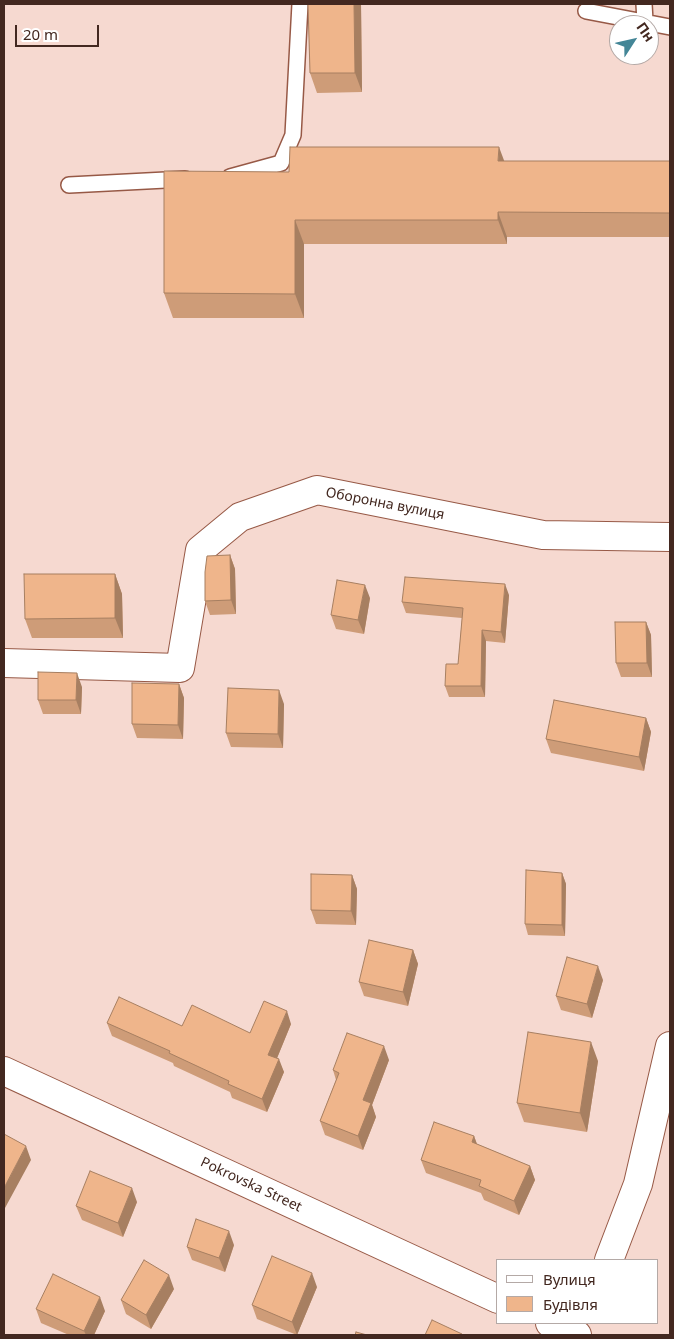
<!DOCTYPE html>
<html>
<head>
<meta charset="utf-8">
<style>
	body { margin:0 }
	#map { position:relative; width:674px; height:1339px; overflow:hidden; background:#f6d9d0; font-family:"Noto Sans",sans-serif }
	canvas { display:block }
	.frame { position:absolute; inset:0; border:5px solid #432820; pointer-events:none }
	.legend { position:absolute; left:496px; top:1259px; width:162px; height:65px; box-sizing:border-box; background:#fff; border:1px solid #b4a9a6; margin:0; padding:6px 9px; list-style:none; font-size:15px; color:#432820 }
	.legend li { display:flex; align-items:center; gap:10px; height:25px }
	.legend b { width:25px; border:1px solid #b4a9a6 }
	.north { position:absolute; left:609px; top:15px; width:50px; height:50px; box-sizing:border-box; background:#fff; border:1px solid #b4a9a6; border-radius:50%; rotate:55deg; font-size:14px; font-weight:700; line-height:20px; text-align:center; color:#432820 }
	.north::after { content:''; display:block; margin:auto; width:18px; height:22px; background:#448697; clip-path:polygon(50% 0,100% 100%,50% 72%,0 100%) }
	.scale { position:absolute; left:15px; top:25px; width:84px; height:22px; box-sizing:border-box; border:2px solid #432820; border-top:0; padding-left:6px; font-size:15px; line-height:18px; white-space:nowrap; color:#432820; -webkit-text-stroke:4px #fff; paint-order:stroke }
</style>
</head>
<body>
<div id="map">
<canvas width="674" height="1339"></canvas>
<div class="frame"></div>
<ul class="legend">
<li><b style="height:6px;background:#fff"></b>Вулиця</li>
<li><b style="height:14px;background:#efb58b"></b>Будівля</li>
</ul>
<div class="north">Пн</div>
<div class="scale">20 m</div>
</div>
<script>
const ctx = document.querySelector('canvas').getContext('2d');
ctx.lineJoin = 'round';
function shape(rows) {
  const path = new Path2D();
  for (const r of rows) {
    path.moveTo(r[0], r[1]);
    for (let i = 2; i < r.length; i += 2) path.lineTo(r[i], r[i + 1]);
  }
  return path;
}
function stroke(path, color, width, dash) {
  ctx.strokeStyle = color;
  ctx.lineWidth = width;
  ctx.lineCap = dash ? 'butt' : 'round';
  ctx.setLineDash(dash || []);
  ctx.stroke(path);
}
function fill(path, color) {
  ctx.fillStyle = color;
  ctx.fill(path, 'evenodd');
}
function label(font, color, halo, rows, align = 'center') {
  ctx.font = font + ' "Noto Sans",sans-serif';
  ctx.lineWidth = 5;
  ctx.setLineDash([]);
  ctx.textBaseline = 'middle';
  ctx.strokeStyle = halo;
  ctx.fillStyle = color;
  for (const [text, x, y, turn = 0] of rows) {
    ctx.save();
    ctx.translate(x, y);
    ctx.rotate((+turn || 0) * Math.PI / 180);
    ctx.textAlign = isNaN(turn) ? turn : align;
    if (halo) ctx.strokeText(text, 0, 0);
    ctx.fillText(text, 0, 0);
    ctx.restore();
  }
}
const service = shape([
	[644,4,645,21],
	[586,11,670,27],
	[230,177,281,163,293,135,300,4],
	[69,185,185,179]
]);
const minor = shape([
	[4,663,180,668,200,550,240,517,317,490,543,535,670,537],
	[609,1260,638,1184,670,1046]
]);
const tertiary = shape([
	[4,1071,498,1299],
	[550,1323,577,1335]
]);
const wall = shape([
	[308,4,361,4,362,92,317,93,310,73],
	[504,161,670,161,670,237,507,237,507,244,304,244,304,318,173,318,164,293,289,172],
	[230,555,235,569,236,614,210,615,205,601],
	[115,574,122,594,123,638,32,638,25,619],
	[509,595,505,643,486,641,485,697,449,697,445,686,458,664,462,618,406,613,402,602],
	[370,598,364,634,336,629,331,615],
	[646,622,651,635,652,677,621,677,616,663],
	[179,684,184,698,183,739,137,738,132,724],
	[82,687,81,714,43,714,38,700],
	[284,704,283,748,231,747,226,733],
	[646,718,651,732,644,771,551,753,546,739],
	[562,873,566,884,565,936,528,935,525,924],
	[352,875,357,889,356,925,316,924,311,910],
	[413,950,418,964,408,1006,364,996,359,982],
	[603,980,592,1018,561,1010,556,996],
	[107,1023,182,1026,250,1033,291,1024,277,1058,284,1072,267,1112,232,1098,230,1092,174,1066,173,1063,112,1036],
	[389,1060,372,1105,376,1117,363,1150,325,1135,320,1121,336,1080,333,1070],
	[598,1061,587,1132,524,1122,517,1103],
	[474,1136,477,1144,530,1166,535,1180,519,1215,484,1200,481,1193,426,1173,421,1160],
	[137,1202,123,1237,82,1220,76,1206],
	[234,1245,225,1272,192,1260,187,1247],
	[317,1287,297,1335,257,1319,252,1305],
	[174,1289,151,1329,126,1314,121,1300],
	[36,1309,105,1311,94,1335,69,1335,41,1323]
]);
const shadedWall = shape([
	[354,4,361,4,362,92,355,73],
	[499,147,508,171,498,161],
	[498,212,507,237,507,244,498,220],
	[295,220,304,244,304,318,295,294],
	[230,555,235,569,236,614,231,600],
	[115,574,122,594,123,638,115,618],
	[505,584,509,595,505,643,501,632],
	[365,585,370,598,364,634,358,620],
	[646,622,651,635,652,677,647,663],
	[482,630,486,641,485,697,481,686],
	[77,673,82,687,81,714,76,700],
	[179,684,184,698,183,739,178,725],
	[279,690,284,704,283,748,278,734],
	[646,718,651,732,644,771,639,757],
	[562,873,566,884,565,936,562,925],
	[352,875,357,889,356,925,351,911],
	[413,950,418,964,408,1006,403,992],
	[598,966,603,980,592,1018,587,1004],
	[287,1011,291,1024,273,1068,268,1055],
	[591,1042,598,1061,587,1132,580,1113],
	[384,1046,389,1060,372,1105,376,1117,363,1150,358,1136,363,1100],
	[279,1059,284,1072,267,1112,262,1099],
	[474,1136,479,1150,472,1142],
	[26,1146,31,1160,5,1208,4,1204,4,1188],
	[530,1166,535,1180,519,1215,514,1201],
	[132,1188,137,1202,123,1237,118,1223],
	[229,1231,234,1245,225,1272,219,1258],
	[312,1273,317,1287,297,1335,292,1322],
	[169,1275,174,1289,151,1329,146,1315],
	[100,1297,105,1311,94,1335,86,1335,84,1331]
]);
const building = shape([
	[308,4,354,4,355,73,310,73,308,4],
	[290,147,499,147,498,161,670,161,670,213,498,212,498,220,295,220,295,294,164,293,164,171,289,172,290,147],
	[230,555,231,600,205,601,205,572,207,556,230,555],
	[24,574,115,574,115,618,25,619,24,574],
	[405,577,505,584,501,632,482,630,481,686,445,686,446,664,458,664,463,608,402,602,405,577],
	[337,580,365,585,358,620,331,615,337,580],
	[615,622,646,622,647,663,616,663,615,622],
	[38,672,77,673,76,700,38,700,38,672],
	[132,683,179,684,178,725,132,724,132,683],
	[228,688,279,690,278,734,226,733,228,688],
	[554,700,646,718,639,757,546,739,554,700],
	[526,870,562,873,562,925,525,924,526,870],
	[311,874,352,875,351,911,311,910,311,874],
	[369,940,413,950,403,992,359,982,369,940],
	[567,957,598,966,587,1004,556,996,567,957],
	[119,997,182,1026,192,1005,250,1033,264,1001,287,1011,268,1055,279,1059,262,1099,228,1084,229,1081,169,1053,170,1051,107,1023,119,997],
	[528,1032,591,1042,580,1113,517,1103,528,1032],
	[347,1033,384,1046,363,1100,371,1103,358,1136,320,1121,339,1073,333,1070,347,1033],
	[434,1122,474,1136,472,1142,530,1166,514,1201,479,1186,481,1180,421,1160,434,1122],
	[4,1134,26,1146,4,1188,4,1134],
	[90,1171,132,1188,118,1223,76,1206,90,1171],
	[196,1219,229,1231,219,1258,187,1247,196,1219],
	[272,1256,312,1273,292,1322,252,1305,272,1256],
	[144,1260,169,1275,146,1315,121,1300,144,1260],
	[53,1274,100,1297,84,1331,36,1309,53,1274],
	[432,1320,462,1334,462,1335,425,1335,432,1320],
	[356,1332,367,1335,355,1335,356,1332]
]);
const streetNames = [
	["Оборонна вулиця",385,504,11],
	["Pokrovska Street",251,1185,25]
];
stroke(service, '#975946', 18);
stroke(minor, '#975946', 30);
stroke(tertiary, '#975946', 30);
stroke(service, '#fff', 15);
stroke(minor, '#fff', 28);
stroke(tertiary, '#fff', 28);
fill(wall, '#ce9c78');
fill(shadedWall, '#a77f61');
fill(building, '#efb58b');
stroke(building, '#a77f61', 1);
label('14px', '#432820', '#fff', streetNames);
</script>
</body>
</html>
